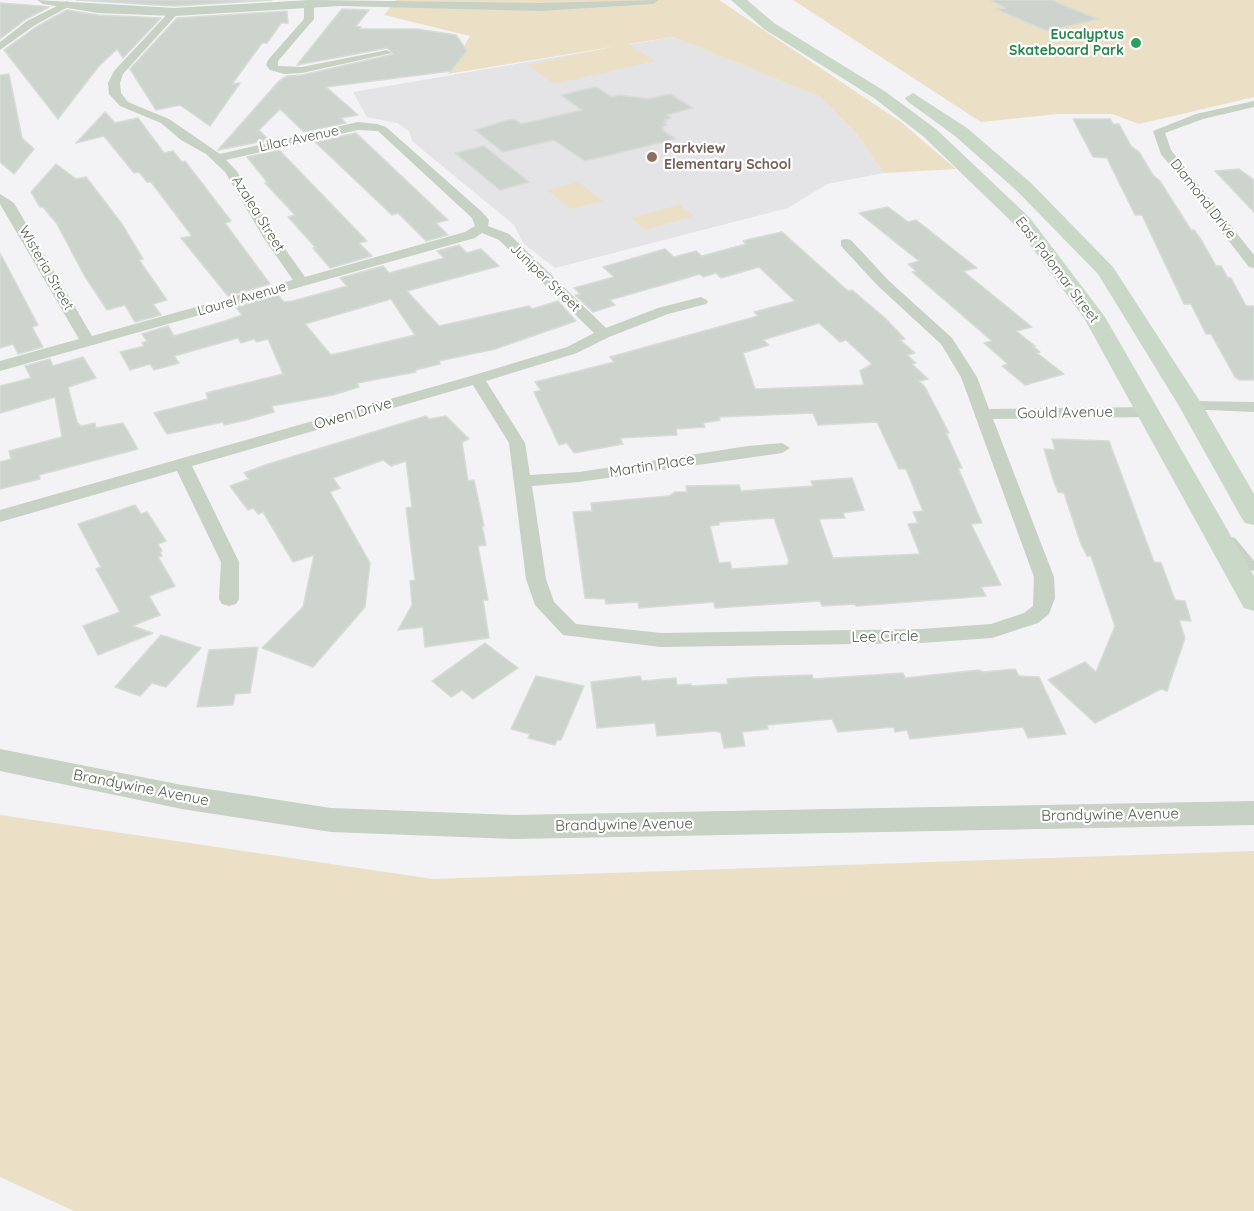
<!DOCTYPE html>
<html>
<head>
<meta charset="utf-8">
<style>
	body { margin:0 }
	canvas { display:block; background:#f3f2f4 }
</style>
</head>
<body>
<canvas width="1254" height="1211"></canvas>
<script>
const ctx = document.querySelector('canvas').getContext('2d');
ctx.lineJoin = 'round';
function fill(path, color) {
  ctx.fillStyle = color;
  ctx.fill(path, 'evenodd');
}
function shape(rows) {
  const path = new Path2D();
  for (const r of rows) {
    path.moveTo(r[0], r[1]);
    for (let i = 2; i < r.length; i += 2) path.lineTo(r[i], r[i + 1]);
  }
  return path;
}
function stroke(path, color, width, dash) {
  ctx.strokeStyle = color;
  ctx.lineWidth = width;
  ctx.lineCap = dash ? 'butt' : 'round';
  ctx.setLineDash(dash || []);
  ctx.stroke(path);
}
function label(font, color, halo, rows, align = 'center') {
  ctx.font = font + ' Quicksand,sans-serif';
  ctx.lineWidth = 4.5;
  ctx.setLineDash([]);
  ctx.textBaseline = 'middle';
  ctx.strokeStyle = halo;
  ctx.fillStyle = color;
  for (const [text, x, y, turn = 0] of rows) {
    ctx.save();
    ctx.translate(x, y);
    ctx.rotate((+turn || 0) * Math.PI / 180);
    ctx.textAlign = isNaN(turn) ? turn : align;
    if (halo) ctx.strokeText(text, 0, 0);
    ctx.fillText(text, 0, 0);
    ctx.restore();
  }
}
const education = shape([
	[673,37,821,97,856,133,884,173,827,184,788,208,555,268,524,244,514,225,412,141,409,131,397,123,367,117,353,92]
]);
const green = shape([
	[396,0,719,0,901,122,956,169,884,173,856,133,821,97,673,37,628,44,655,61,554,84,528,65,611,47,448,74,470,36,384,15],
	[793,0,1254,0,1254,97,1139,124,1112,114,1058,114,981,122],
	[578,182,603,201,571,209,547,190],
	[679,205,694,216,646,230,631,218],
	[0,815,433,879,1254,851,1254,1211,74,1211,0,1177]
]);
const building = shape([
	[76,0,272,0,174,6,76,0],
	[990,0,1051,0,1098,19,1047,31,996,9,1006,8,990,0],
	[0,3,41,6,49,7,26,19,0,39,0,3],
	[342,9,369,10,356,26,361,27,360,29,417,29,456,35,467,51,451,71,326,87,358,115,341,118,346,123,304,132,280,109,259,130,269,140,218,150,279,81,287,76,302,75,394,54,387,48,297,65,342,9],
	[67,10,98,15,161,18,123,58,117,49,99,66,58,119,4,50,36,27,67,10],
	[287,11,288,23,281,23,267,43,262,43,232,84,240,83,210,126,180,105,156,110,130,69,177,18,287,11],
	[9,74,22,138,34,149,14,174,0,162,0,75,9,74],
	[596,87,612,97,620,95,648,99,670,94,693,108,667,115,671,118,664,120,667,121,663,123,667,125,661,127,664,129,662,130,676,139,585,161,554,140,503,152,475,130,508,120,516,120,521,124,582,110,561,95,596,87],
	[105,112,115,123,138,118,164,153,173,151,182,162,185,161,231,221,225,223,270,284,228,296,181,238,192,236,151,182,147,182,139,172,134,173,104,136,76,143,105,112],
	[1073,119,1110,119,1113,124,1119,124,1131,146,1139,152,1153,175,1160,181,1191,230,1194,230,1202,241,1216,266,1221,266,1228,278,1231,278,1246,306,1254,306,1254,380,1240,380,1235,377,1211,334,1206,334,1191,304,1184,304,1142,215,1135,215,1107,158,1093,157,1073,119],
	[356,133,448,220,436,223,448,235,426,241,398,213,392,215,315,142,356,133],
	[484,146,529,182,500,190,455,153,484,146],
	[279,150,367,241,359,243,372,256,330,268,313,248,316,248,288,217,295,215,265,183,267,182,247,157,279,150],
	[56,164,76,179,86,177,122,224,143,259,139,260,167,300,153,304,161,315,135,322,125,305,107,310,84,275,57,224,43,207,40,207,31,192,56,164],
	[1239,169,1254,180,1254,212,1215,171,1239,169],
	[888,207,908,222,916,220,977,268,963,271,1032,327,1016,331,1035,346,1033,346,1040,352,1037,353,1064,374,1025,385,1002,366,1008,364,984,343,992,341,912,272,916,271,908,264,919,261,859,213,888,207],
	[782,232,848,291,852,290,885,318,905,339,900,340,915,353,907,355,916,363,912,364,928,379,919,381,925,387,949,433,946,433,962,468,958,468,982,523,971,524,1001,585,981,587,986,596,856,606,855,604,822,606,820,601,715,608,714,602,639,608,638,602,606,604,605,599,585,598,573,512,592,511,591,503,669,496,675,492,687,492,686,486,739,485,741,491,813,486,811,481,852,478,864,510,843,513,845,518,819,519,833,558,920,554,908,524,918,523,913,512,923,511,906,469,899,469,877,422,818,425,813,413,719,417,720,420,703,423,705,427,676,429,677,435,620,438,623,444,574,453,567,443,559,445,534,392,541,390,535,382,614,362,610,357,758,316,754,312,795,301,759,267,721,278,716,273,703,277,700,274,610,300,615,305,593,312,575,295,580,294,574,288,614,277,603,267,665,249,674,257,696,251,702,256,746,244,743,241,750,239,782,232],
	[819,323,840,342,846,340,872,364,860,371,864,385,755,389,743,353,769,345,763,340,819,323],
	[774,518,789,561,787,565,732,569,730,562,719,563,710,526,719,525,719,522,774,518],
	[459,245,467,253,481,249,499,266,407,291,439,326,529,306,532,309,558,301,576,321,495,349,439,361,440,364,415,370,416,372,357,383,359,387,333,395,272,406,274,412,246,420,224,425,223,422,167,434,154,413,208,399,206,393,283,374,268,339,257,342,254,339,241,343,238,338,174,356,179,363,154,370,150,364,130,370,120,352,144,346,142,343,147,341,142,334,168,326,174,336,225,321,242,315,236,307,278,295,284,302,293,301,347,286,340,278,383,266,389,273,444,258,437,251,459,245],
	[391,299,415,335,331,355,305,324,391,299],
	[0,253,38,325,32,327,43,347,18,354,13,344,0,348,0,253],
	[83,357,96,378,68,387,77,422,81,426,95,423,96,428,123,423,138,449,39,475,40,479,0,489,0,462,11,459,9,451,62,437,55,397,0,413,0,386,31,378,25,366,50,359,53,366,83,357],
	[426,416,429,419,446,416,469,439,462,442,468,481,474,480,484,526,482,526,486,545,478,546,488,600,483,600,489,638,425,647,423,627,398,630,412,605,410,581,415,580,406,508,412,507,406,461,391,466,383,460,333,478,340,488,330,492,370,563,365,607,313,667,262,648,303,607,314,555,293,562,263,512,258,514,253,508,248,510,230,486,249,479,244,473,265,465,426,416],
	[1052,439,1109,441,1154,562,1161,563,1175,600,1185,601,1191,621,1179,620,1185,638,1167,691,1161,689,1095,723,1048,680,1085,662,1096,672,1115,626,1091,556,1087,556,1081,544,1064,493,1058,492,1054,482,1044,449,1055,450,1052,439],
	[135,505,141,514,147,512,166,541,158,544,162,551,160,552,162,556,158,557,175,586,149,596,160,615,132,626,153,633,98,655,83,626,120,612,96,569,101,567,78,524,135,505],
	[161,635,201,648,166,687,152,683,140,696,115,687,161,635],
	[485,643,518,668,473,699,462,690,451,697,432,681,485,643],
	[258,647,250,693,235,694,233,705,197,707,209,650,258,647],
	[1015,669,1019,676,1039,677,1066,734,1028,738,1023,727,910,739,907,730,895,732,894,727,838,732,832,719,767,725,768,729,742,732,745,746,724,748,721,733,716,731,657,736,655,723,597,728,591,682,640,676,642,681,676,678,677,685,691,684,691,686,728,684,727,679,755,677,812,675,813,679,903,673,905,678,979,670,983,672,1015,669],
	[536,676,584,686,561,740,557,740,555,745,528,738,530,734,511,729,536,676]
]);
const service = shape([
	[1231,537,1235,538,1254,561,1254,571,1250,570,1227,542,1226,540,1227,538,1231,537]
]);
const minor = shape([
	[309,0,314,3,314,19,278,61,278,66,302,67,387,50,392,53,302,73,284,74,270,70,266,65,268,60,304,19,304,3,309,0],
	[67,1,72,4,70,6,35,25,0,50,0,42,27,21,67,1],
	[171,10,179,12,123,74,120,83,121,93,128,102,169,119,220,154,358,122,377,124,386,127,482,212,489,220,488,226,509,234,606,328,658,308,701,297,708,301,706,304,668,314,609,337,577,353,486,381,525,443,530,475,579,472,748,446,782,443,790,448,782,453,579,482,532,486,546,579,554,602,576,624,661,633,921,629,991,624,1024,613,1033,606,1034,577,961,377,941,344,878,286,841,246,841,240,846,239,851,240,888,280,952,338,977,377,989,409,1149,407,1157,412,1149,417,993,419,1054,577,1055,598,1049,614,1038,623,992,638,921,643,661,647,563,635,535,605,526,579,509,443,473,385,192,466,239,562,239,599,236,604,229,606,222,604,219,599,221,562,177,471,0,522,0,510,471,376,567,347,594,333,499,240,482,233,475,238,0,371,0,361,79,339,0,204,0,194,14,203,92,336,293,280,263,237,225,172,206,154,181,140,161,123,120,106,109,94,108,83,114,71,171,10],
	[358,130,378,131,472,218,475,226,465,232,305,277,276,236,236,170,226,160,358,130],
	[1254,101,1254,107,1203,119,1165,133,1171,150,1254,255,1254,268,1249,267,1161,154,1153,131,1196,114,1254,101],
	[1191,401,1254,402,1254,412,1185,409,1183,406,1185,403,1191,401]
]);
const tertiary = shape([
	[37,0,174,8,310,0,540,3,659,0,653,4,540,11,340,6,174,16,98,13,43,4,37,0],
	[0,749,182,785,331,808,514,815,1254,801,1254,825,514,839,331,832,182,809,0,771,0,749]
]);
const secondary = shape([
	[731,0,747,0,774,23,886,92,936,129,1030,218,1105,317,1254,576,1254,611,1244,608,1240,601,1084,318,1016,226,924,137,874,98,764,29,731,0],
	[913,93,967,128,1031,183,1113,267,1203,406,1254,494,1254,525,1245,523,1241,517,1179,406,1098,274,1017,191,955,136,907,101,905,98,913,93]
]);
const markers = [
	[1136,43,6,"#2e9e5b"],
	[652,157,6,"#8d6e63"]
];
const farLeisurenames = [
	["Eucalyptus",1124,35],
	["Skateboard Park",1124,51]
];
const farStreetnames = [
	["Lilac Avenue",299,139,-12],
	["Diamond Drive",1203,199,52],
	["Azalea Street",258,214,58],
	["Wisteria Street",46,268,60],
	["East Palomar Street",1057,270,53],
	["Juniper Street",545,278,44],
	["Laurel Avenue",242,299,-16]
];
const farEducationnames = [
	["Parkview",664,149],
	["Elementary School",664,165]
];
const streetNames = [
	["Gould Avenue",1065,413,-1],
	["Owen Drive",353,414,-16],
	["Martin Place",652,466,-9],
	["Lee Circle",885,637,-1],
	["Brandywine Avenue",141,788,11],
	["Brandywine Avenue",1110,815,-1],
	["Brandywine Avenue",624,825,-1]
];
fill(education, '#e4e3e5');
fill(green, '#ebe0c6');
fill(building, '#cdd3cd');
stroke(building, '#d7dcd7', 1.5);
fill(service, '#c7d1c4');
fill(minor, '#c7d1c4');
fill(tertiary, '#c7d1c4');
fill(secondary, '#cad8c7');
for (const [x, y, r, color] of markers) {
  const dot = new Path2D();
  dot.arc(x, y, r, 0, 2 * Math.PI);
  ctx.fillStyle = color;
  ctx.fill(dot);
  stroke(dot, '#fff', 2);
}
label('bold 14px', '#27864d', '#fff', farLeisurenames, 'right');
label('14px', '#4f5d4c', '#fff', farStreetnames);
label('bold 14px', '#785e54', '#fff', farEducationnames, 'left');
label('15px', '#4f5d4c', '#fff', streetNames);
</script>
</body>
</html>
